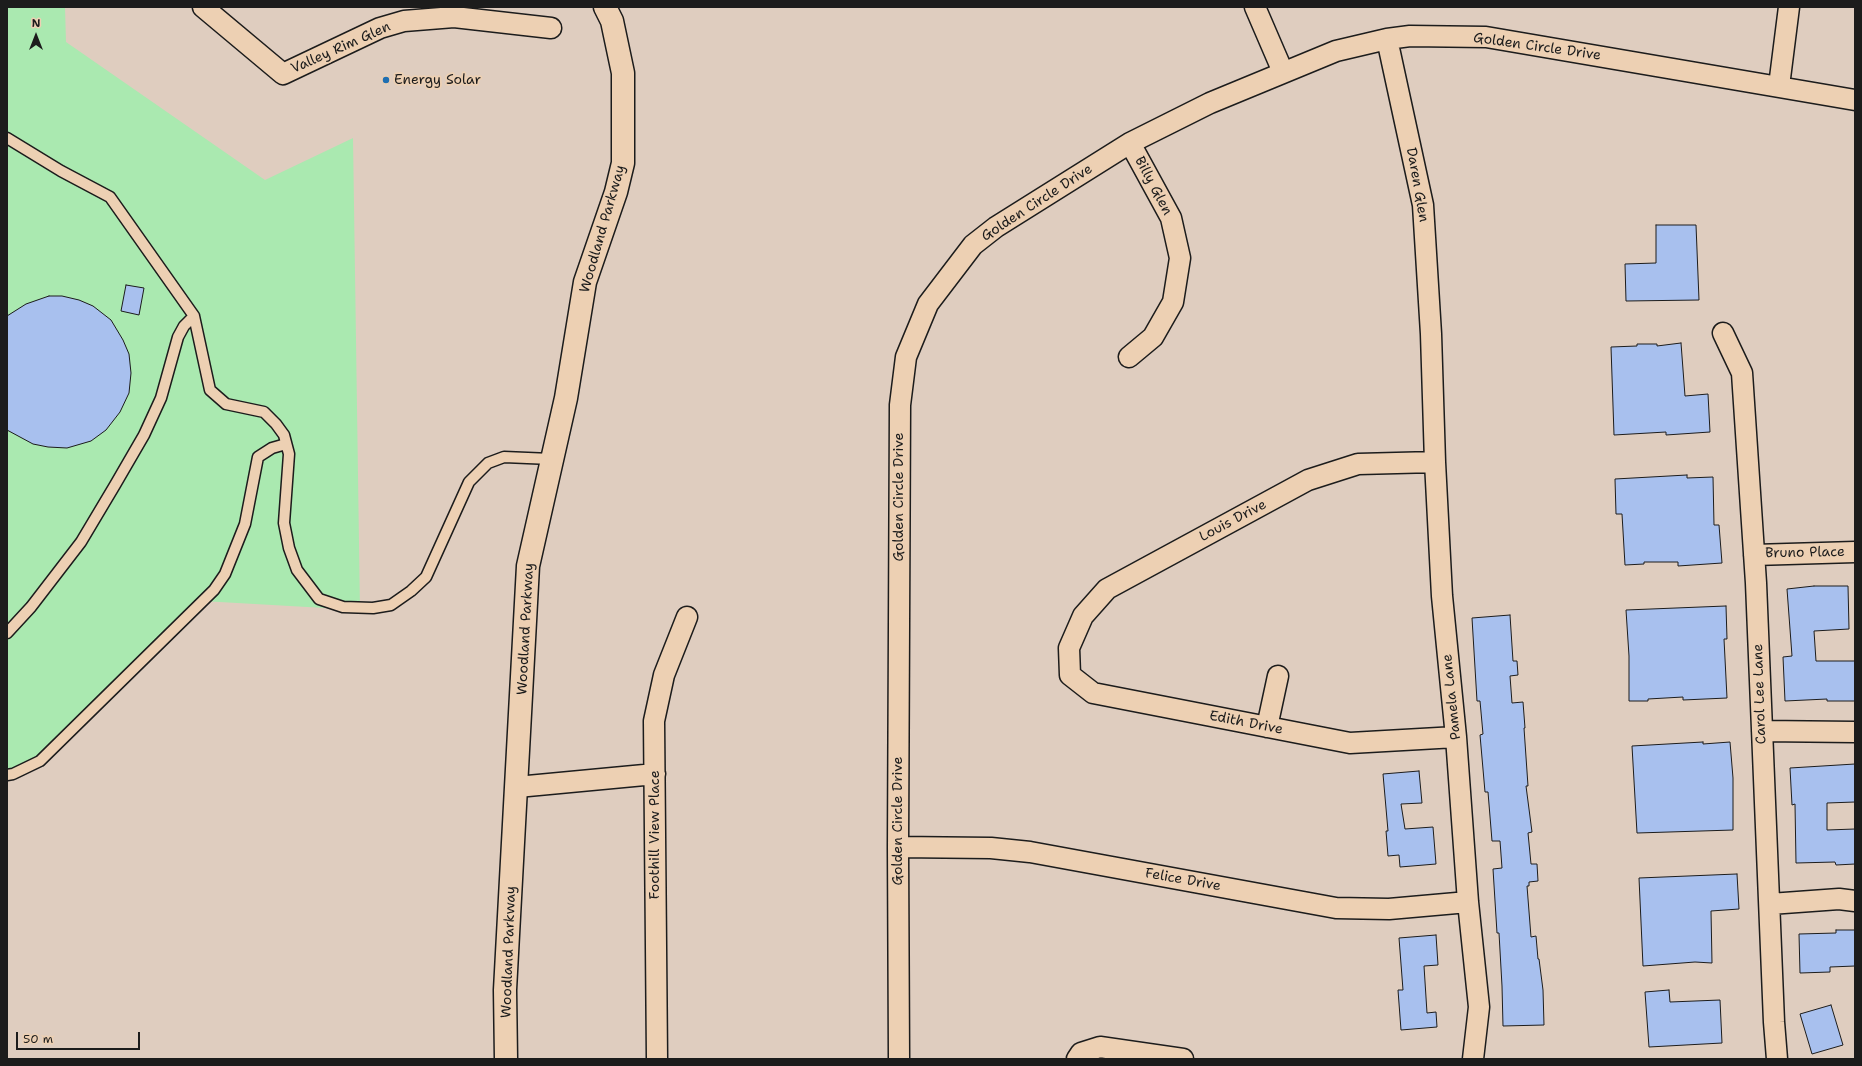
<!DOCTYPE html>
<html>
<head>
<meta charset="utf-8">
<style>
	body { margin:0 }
	#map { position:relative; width:1862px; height:1066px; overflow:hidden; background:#dfcdbf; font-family:"Shantell Sans",sans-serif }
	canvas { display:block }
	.frame { position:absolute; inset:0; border:8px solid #1c1c1c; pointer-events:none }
	.north { position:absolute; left:16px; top:16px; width:40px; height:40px; -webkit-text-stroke:3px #edd0b3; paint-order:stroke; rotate:0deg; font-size:11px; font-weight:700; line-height:16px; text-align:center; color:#1c1c1c }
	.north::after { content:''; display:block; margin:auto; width:14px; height:18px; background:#1c1c1c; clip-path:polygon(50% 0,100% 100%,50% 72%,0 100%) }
	.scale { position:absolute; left:16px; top:1032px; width:124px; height:18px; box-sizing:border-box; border:2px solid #1c1c1c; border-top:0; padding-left:5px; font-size:12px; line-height:14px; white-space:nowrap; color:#1c1c1c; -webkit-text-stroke:3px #edd0b3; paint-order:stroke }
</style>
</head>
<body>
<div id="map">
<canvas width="1862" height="1066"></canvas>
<div class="frame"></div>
<div class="north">N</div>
<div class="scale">50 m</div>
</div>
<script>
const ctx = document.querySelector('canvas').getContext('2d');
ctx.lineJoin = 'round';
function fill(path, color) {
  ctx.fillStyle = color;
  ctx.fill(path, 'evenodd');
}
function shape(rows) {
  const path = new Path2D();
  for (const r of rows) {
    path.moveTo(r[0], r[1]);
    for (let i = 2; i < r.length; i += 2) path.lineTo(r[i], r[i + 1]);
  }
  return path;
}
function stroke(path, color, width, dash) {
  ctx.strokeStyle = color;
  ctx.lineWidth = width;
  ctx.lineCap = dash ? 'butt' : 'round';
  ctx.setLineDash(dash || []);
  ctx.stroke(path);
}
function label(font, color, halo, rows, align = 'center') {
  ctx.font = font + ' "Shantell Sans",sans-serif';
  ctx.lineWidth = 3.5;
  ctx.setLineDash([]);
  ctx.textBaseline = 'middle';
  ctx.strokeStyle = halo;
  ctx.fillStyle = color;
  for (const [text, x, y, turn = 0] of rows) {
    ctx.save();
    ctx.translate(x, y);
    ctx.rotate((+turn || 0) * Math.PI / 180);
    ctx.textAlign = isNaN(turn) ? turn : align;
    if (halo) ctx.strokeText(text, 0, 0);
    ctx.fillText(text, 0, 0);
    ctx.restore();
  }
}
const green = shape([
	[7,7,65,7,66,42,265,180,353,138,360,610,202,601,43,758,7,776]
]);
const building = shape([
	[1656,225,1696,225,1699,300,1626,301,1625,264,1656,263,1656,225],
	[126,285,144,288,139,315,121,311,126,285],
	[49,296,62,296,79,300,93,306,111,320,123,340,129,354,131,373,129,393,120,412,106,430,91,441,67,448,48,447,33,444,7,430,7,316,26,304,49,296],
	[1681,343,1685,396,1708,394,1710,432,1666,435,1666,432,1614,435,1611,347,1637,346,1637,344,1657,344,1657,346,1681,343],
	[1687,475,1687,478,1713,477,1714,525,1719,525,1722,563,1678,566,1678,562,1644,562,1644,564,1625,565,1622,514,1616,514,1615,479,1687,475],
	[1814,586,1848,586,1849,629,1814,631,1816,661,1855,661,1855,701,1827,701,1827,699,1785,701,1783,657,1792,656,1787,589,1814,586],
	[1726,606,1727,639,1724,639,1727,698,1683,700,1683,697,1648,699,1648,701,1629,701,1629,656,1626,610,1726,606],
	[1510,615,1513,661,1517,661,1518,675,1510,676,1512,703,1523,702,1525,728,1524,728,1528,786,1526,786,1532,832,1528,833,1531,864,1537,864,1538,881,1529,882,1529,886,1527,886,1531,937,1536,936,1538,959,1539,959,1543,990,1544,1025,1503,1026,1502,986,1499,933,1497,933,1493,869,1502,868,1500,841,1492,841,1488,792,1485,792,1480,735,1483,734,1480,701,1477,701,1472,618,1510,615],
	[1703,742,1703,744,1730,742,1733,778,1733,830,1637,833,1632,746,1703,742],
	[1855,764,1855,802,1827,803,1827,830,1855,829,1855,864,1836,865,1835,862,1796,863,1795,804,1792,805,1790,768,1855,764],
	[1419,771,1422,803,1401,804,1405,829,1433,827,1436,864,1400,867,1399,855,1388,856,1386,831,1388,831,1383,774,1419,771],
	[1737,874,1739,909,1711,911,1712,963,1695,962,1643,966,1639,878,1737,874],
	[1836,930,1855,930,1855,966,1830,967,1830,972,1800,973,1799,934,1836,933,1836,930],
	[1436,935,1438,965,1424,966,1427,1013,1436,1012,1437,1027,1401,1030,1398,990,1403,990,1399,938,1436,935],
	[1669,990,1670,1002,1720,1000,1722,1043,1649,1047,1645,992,1669,990],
	[1831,1005,1843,1045,1812,1054,1800,1014,1831,1005]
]);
const lane = shape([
	[7,138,61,171,110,197,194,316,210,390,226,404,264,412,276,424,284,435,289,454,284,523,289,548,297,570,319,599,343,607,373,608,391,605,411,591,426,577,469,482,488,463,504,457,551,459],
	[7,633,31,607,81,542,115,485,144,435,161,398,178,337,184,326,194,316],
	[7,775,13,774,40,761,214,590,225,574,245,524,258,457,272,448,286,444]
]);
const street = shape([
	[203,7,283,74,380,28,404,21,454,17,551,28],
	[1255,7,1283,72],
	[1387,39,1423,205,1431,334,1435,462,1442,596,1456,737,1468,902,1479,1007,1473,1059],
	[1779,86,1789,7],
	[1723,333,1742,373,1756,583,1774,1022,1777,1059],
	[1129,357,1153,337,1173,302,1180,258,1171,218,1130,143],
	[1435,462,1358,464,1308,480,1107,589,1083,616,1069,648,1070,675,1093,693,1350,743,1456,737],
	[1754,555,1855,552],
	[1267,727,1278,676],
	[1762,731,1855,732],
	[517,787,655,774],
	[898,847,991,848,1030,852,1336,908,1389,909,1468,902],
	[1770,904,1839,899,1855,901],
	[657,1059,654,721,664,675,687,617],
	[899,1059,898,847,900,405,906,357,928,304,973,245,996,227,1130,143,1210,103,1336,51,1387,39,1410,36,1486,37,1855,100],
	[1077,1059,1081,1053,1100,1047,1183,1059]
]);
const secondary = shape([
	[506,1059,505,990,528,566,566,398,585,282,616,192,623,163,623,73,612,21,605,7]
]);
const markers = [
	[386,80,4,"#1f6fb2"]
];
const streetNames = [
	["Golden Circle Drive",1537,47,8],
	["Valley Rim Glen",341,48,-24],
	["Daren Glen",1417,185,80],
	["Billy Glen",1153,186,62],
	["Golden Circle Drive",1037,203,-33],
	["Woodland Parkway",603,229,-74],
	["Golden Circle Drive",899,497,-90],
	["Louis Drive",1233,521,-28],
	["Bruno Place",1805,553,-1],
	["Woodland Parkway",526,629,-87],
	["Carol Lee Lane",1760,694,-92],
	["Pamela Lane",1452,697,-96],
	["Edith Drive",1246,723,11],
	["Golden Circle Drive",898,821,-90],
	["Foothill View Place",655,835,-90],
	["Felice Drive",1183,880,10],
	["Woodland Parkway",509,952,-88]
];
const poiNames = [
	["Energy Solar",394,80]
];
fill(green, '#aae9b0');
fill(building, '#a8c0ee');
stroke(building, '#1c1c1c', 1);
stroke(lane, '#1c1c1c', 13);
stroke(street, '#1c1c1c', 23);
stroke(secondary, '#1c1c1c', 25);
stroke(lane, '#edd0b3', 10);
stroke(street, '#edd0b3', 20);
stroke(secondary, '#edd0b3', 22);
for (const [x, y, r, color] of markers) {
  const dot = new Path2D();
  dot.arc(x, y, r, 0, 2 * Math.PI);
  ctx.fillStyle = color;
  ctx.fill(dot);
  stroke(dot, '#edd0b3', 1.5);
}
label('14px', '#1c1c1c', '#edd0b3', streetNames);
label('14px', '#1c1c1c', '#edd0b3', poiNames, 'left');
</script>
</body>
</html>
